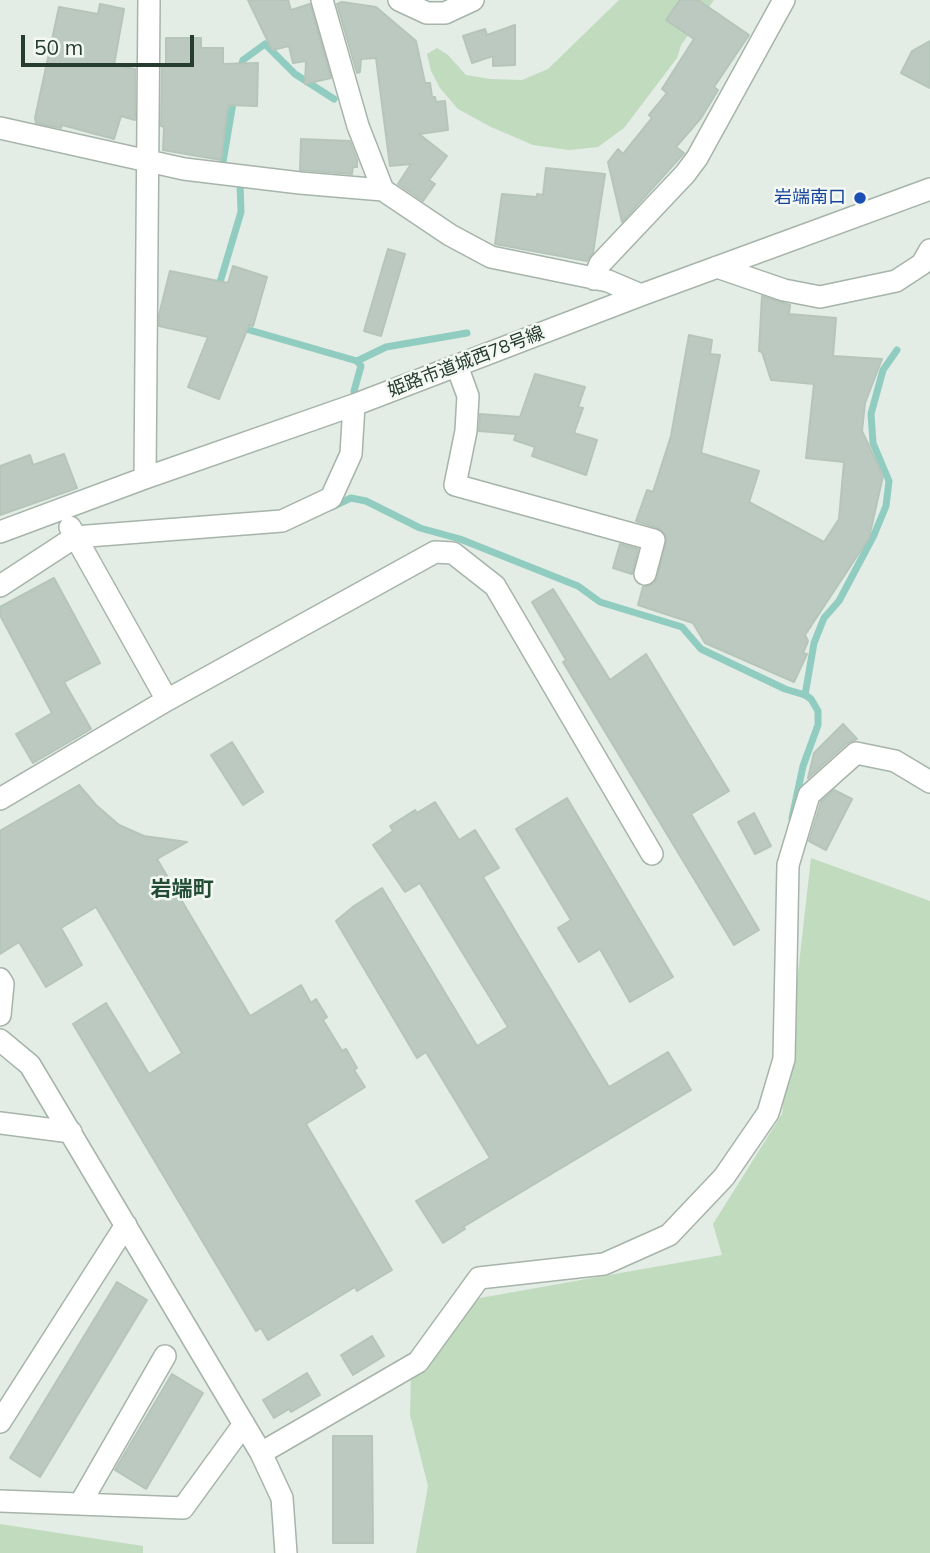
<!DOCTYPE html>
<html>
<head>
<meta charset="utf-8">
<style>
	body { margin:0 }
	#map { position:relative; width:930px; height:1553px; overflow:hidden; background:#e3ece5; font-family:Mulish,sans-serif }
	canvas { display:block }
	.scale { position:absolute; left:21px; top:35px; width:173px; height:32px; box-sizing:border-box; border:4px solid #253c2e; border-top:0; padding-left:9px; font-size:21px; line-height:24px; white-space:nowrap; color:#253c2e; -webkit-text-stroke:5px #f4f8f4; paint-order:stroke }
</style>
</head>
<body>
<div id="map">
<canvas width="930" height="1553"></canvas>
<div class="scale">50 m</div>
</div>
<script>
const ctx = document.querySelector('canvas').getContext('2d');
ctx.lineJoin = 'round';
function fill(path, color) {
  ctx.fillStyle = color;
  ctx.fill(path, 'evenodd');
}
function shape(rows) {
  const path = new Path2D();
  for (const r of rows) {
    path.moveTo(r[0], r[1]);
    for (let i = 2; i < r.length; i += 2) path.lineTo(r[i], r[i + 1]);
  }
  return path;
}
function stroke(path, color, width, dash) {
  ctx.strokeStyle = color;
  ctx.lineWidth = width;
  ctx.lineCap = dash ? 'butt' : 'round';
  ctx.setLineDash(dash || []);
  ctx.stroke(path);
}
function label(font, color, halo, rows, align = 'center') {
  ctx.font = font + ' Mulish,"Noto Sans JP",sans-serif';
  ctx.lineWidth = 5;
  ctx.setLineDash([]);
  ctx.textBaseline = 'middle';
  ctx.strokeStyle = halo;
  ctx.fillStyle = color;
  for (const [text, x, y, turn = 0] of rows) {
    ctx.save();
    ctx.translate(x, y);
    ctx.rotate((+turn || 0) * Math.PI / 180);
    ctx.textAlign = isNaN(turn) ? turn : align;
    if (halo) ctx.strokeText(text, 0, 0);
    ctx.fillText(text, 0, 0);
    ctx.restore();
  }
}
const green = shape([
	[619,0,714,0,681,45,677,58,624,128,598,147,569,150,533,145,491,127,458,109,440,88,431,71,427,54,437,48,448,55,466,75,490,79,522,80,548,69],
	[811,858,930,901,930,1553,416,1553,428,1486,410,1415,411,1370,463,1301,722,1255,713,1224,782,1114],
	[0,1524,143,1546,143,1553,0,1553]
]);
const stream = shape([
	[239,72,243,60,265,44,295,74,334,99],
	[222,168,234,97],
	[218,289,241,212,240,183,235,182],
	[239,327,357,361,361,366,354,391],
	[357,361,386,347,467,333],
	[332,507,351,498,366,501,420,528,460,539,578,586,600,602,682,627,701,649,785,689,805,695,811,699,818,711,818,725,803,766,792,818],
	[805,695,814,643,824,618,839,601,874,535,886,506,889,481,873,443,871,414,883,370,897,350]
]);
const building = shape([
	[248,0,288,0,291,10,310,4,331,78,305,84,306,61,293,63,289,46,272,50,248,0],
	[680,0,698,0,749,35,714,87,718,90,701,118,676,147,684,153,622,222,608,162,618,149,623,154,652,118,649,115,667,93,662,89,694,39,666,20,680,0],
	[342,2,376,7,416,41,425,83,430,83,432,97,435,97,436,102,445,101,448,130,419,134,447,156,429,180,435,184,423,201,398,184,411,164,390,166,376,58,361,59,360,72,357,73,337,4,342,2],
	[100,4,124,9,114,65,135,69,135,120,121,116,114,139,62,125,61,128,36,123,35,118,59,7,98,14,100,4],
	[515,25,515,65,493,66,493,56,472,63,463,36,485,29,487,35,515,25],
	[166,38,201,38,201,48,223,48,223,64,258,63,257,106,228,105,221,160,163,150,164,127,161,126,162,64,166,64,166,38],
	[930,41,930,88,901,73,912,51,930,41],
	[301,139,350,141,357,160,357,167,353,167,352,174,300,170,301,139],
	[546,168,605,174,593,253,587,261,495,244,502,194,537,197,537,194,543,195,546,168],
	[388,249,405,254,381,336,364,331,388,249],
	[233,266,267,277,253,326,249,325,219,399,188,387,208,337,159,326,159,315,170,271,228,283,233,266],
	[762,296,790,305,789,314,836,318,833,356,882,359,865,403,862,431,883,476,869,538,805,635,808,641,803,653,807,654,794,682,705,643,693,623,638,605,643,587,654,584,657,578,667,537,658,528,636,521,647,490,653,492,671,436,689,335,712,340,710,354,720,355,701,453,759,471,749,502,824,542,839,519,844,462,806,458,814,384,771,380,762,352,759,351,762,296],
	[535,374,585,387,578,407,583,408,574,433,597,440,586,475,532,456,535,447,514,440,516,434,479,431,480,414,520,417,535,374],
	[64,454,77,488,0,515,0,466,30,455,33,465,64,454],
	[620,544,638,549,632,574,613,568,620,544],
	[54,578,100,663,64,682,91,729,33,763,16,734,52,713,0,615,0,607,54,578],
	[553,589,610,680,646,654,729,791,691,814,759,930,734,945,563,662,566,660,532,602,553,589],
	[843,724,857,739,847,743,808,778,814,753,843,724],
	[232,742,263,792,243,805,211,755,232,742],
	[79,785,96,805,119,825,144,836,187,842,157,859,250,1016,301,985,311,1003,316,999,327,1017,323,1020,342,1051,346,1049,357,1068,354,1070,365,1087,306,1124,392,1270,357,1291,355,1287,268,1340,261,1328,256,1331,73,1024,106,1003,149,1074,182,1053,96,907,61,928,82,965,46,987,19,942,0,954,0,831,79,785],
	[834,790,852,799,826,850,809,841,821,802,834,790],
	[567,798,673,977,630,1002,600,949,579,962,558,928,571,920,516,829,567,798],
	[435,802,459,840,475,830,499,868,483,877,609,1087,668,1052,691,1090,463,1227,465,1229,443,1243,416,1201,490,1158,426,1052,417,1058,336,921,354,906,382,888,477,1046,508,1027,420,883,405,892,373,845,393,831,390,826,415,810,417,813,435,802],
	[754,813,771,846,755,854,738,822,754,813],
	[117,1282,147,1300,40,1477,10,1458,117,1282],
	[372,1336,384,1356,353,1375,341,1355,372,1336],
	[307,1373,320,1395,291,1412,289,1409,274,1418,263,1400,307,1373],
	[172,1374,203,1393,146,1489,115,1470,172,1374],
	[333,1436,372,1436,373,1543,333,1543,333,1436]
]);
const minor = shape([
	[322,0,358,126,383,190],
	[399,0,427,13,445,13,473,0],
	[0,128,184,169,300,183,383,190,450,235,491,257,608,281,641,295],
	[717,267,784,290,820,297,896,281,922,264,930,250],
	[594,279,600,264,685,174,697,158,784,0],
	[457,366,468,396,466,431,455,485,654,540,645,574],
	[145,478,149,0],
	[70,527,167,700],
	[0,532,145,478,354,405,641,295,930,189],
	[0,586,75,537,282,521,331,498,351,454,354,405],
	[0,799,167,700,435,552,453,553,495,586,652,854],
	[0,979,3,984,0,1015],
	[0,1040,30,1065,261,1453,282,1498,286,1553],
	[0,1123,71,1132],
	[0,1422,126,1225],
	[261,1453,418,1362,479,1278,604,1264,669,1235,724,1177,768,1113,784,1059,788,865,809,795,856,753,895,761,930,782],
	[0,1501,183,1508,244,1424],
	[80,1504,165,1356]
]);
const markers = [
	[860,198,7,"#1a4fb4"]
];
const transitNames = [
	["岩端南口",846,198]
];
const streetNames = [
	["姫路市道城西78号線",466,362,-21]
];
const quarterNames = [
	["岩端町",182,890]
];
fill(green, '#c0dbbe');
stroke(stream, '#91ccc1', 7);
fill(building, '#bcc9c0');
stroke(building, '#b6c5ba', 2);
stroke(minor, '#a6b4aa', 24);
stroke(minor, '#fff', 21);
for (const [x, y, r, color] of markers) {
  const dot = new Path2D();
  dot.arc(x, y, r, 0, 2 * Math.PI);
  ctx.fillStyle = color;
  ctx.fill(dot);
  stroke(dot, '#f4f8f4', 2.5);
}
label('18px', '#164399', '#f4f8f4', transitNames, 'right');
label('18px', '#253c2e', '#f4f8f4', streetNames);
label('bold 21px', '#224c34', '#f4f8f4', quarterNames);
</script>
</body>
</html>
